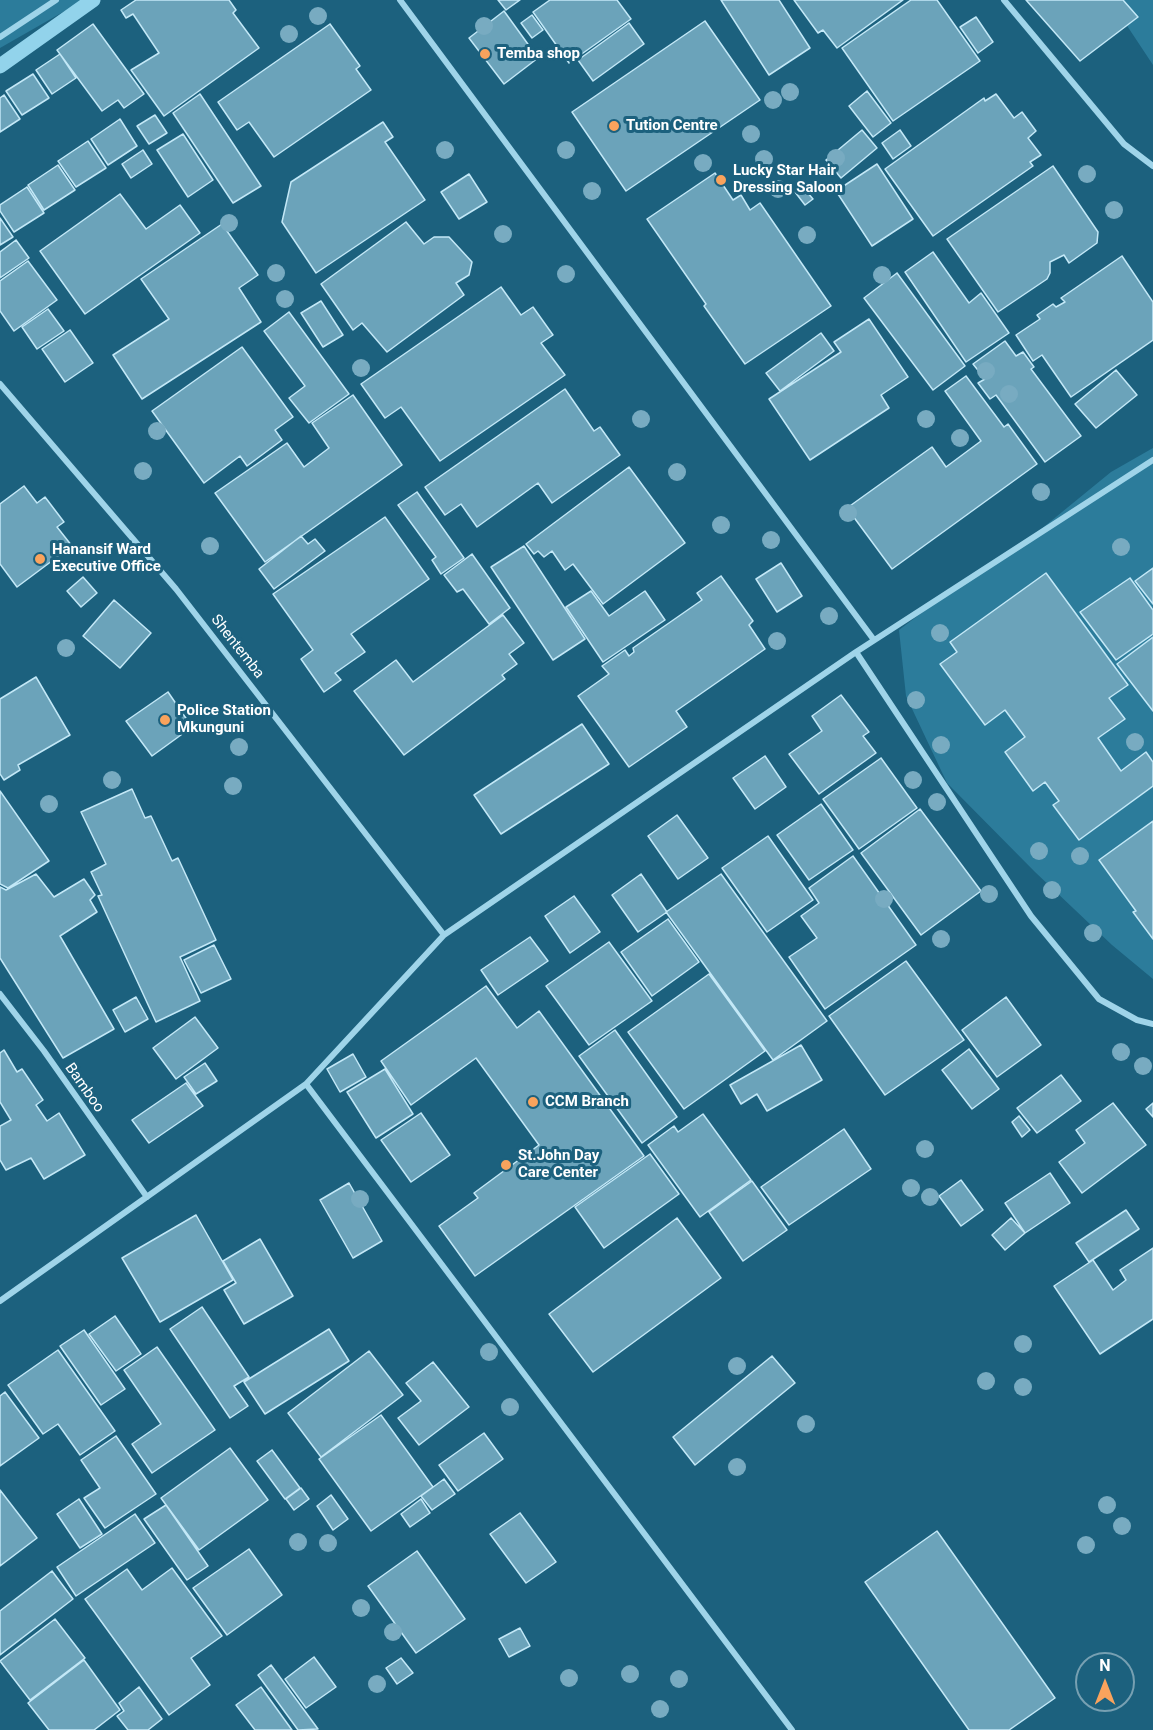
<!DOCTYPE html>
<html>
<head>
<meta charset="utf-8">
<style>
	body { margin:0 }
	#map { position:relative; width:1153px; height:1730px; overflow:hidden; background:#1c617e; font-family:Roboto,sans-serif }
	canvas { display:block }
	.north { position:absolute; left:1075px; top:1652px; width:60px; height:60px; box-sizing:border-box; background:#1c617e; border:2px solid #77a0b2; border-radius:50%; rotate:0deg; font-size:16px; font-weight:700; line-height:24px; text-align:center; color:#fff }
	.north::after { content:''; display:block; margin:auto; width:21px; height:27px; background:#f9a35d; clip-path:polygon(50% 0,100% 100%,50% 72%,0 100%) }
</style>
</head>
<body>
<div id="map">
<canvas width="1153" height="1730"></canvas>
<div class="north">N</div>
</div>
<script>
const ctx = document.querySelector('canvas').getContext('2d');
ctx.lineJoin = 'round';
function fill(path, color) {
  ctx.fillStyle = color;
  ctx.fill(path, 'evenodd');
}
function shape(rows) {
  const path = new Path2D();
  for (const r of rows) {
    path.moveTo(r[0], r[1]);
    for (let i = 2; i < r.length; i += 2) path.lineTo(r[i], r[i + 1]);
  }
  return path;
}
function stroke(path, color, width, dash) {
  ctx.strokeStyle = color;
  ctx.lineWidth = width;
  ctx.lineCap = dash ? 'butt' : 'round';
  ctx.setLineDash(dash || []);
  ctx.stroke(path);
}
function label(font, color, halo, rows, align = 'center') {
  ctx.font = font + ' Roboto,sans-serif';
  ctx.lineWidth = 6;
  ctx.setLineDash([]);
  ctx.textBaseline = 'middle';
  ctx.strokeStyle = halo;
  ctx.fillStyle = color;
  for (const [text, x, y, turn = 0] of rows) {
    ctx.save();
    ctx.translate(x, y);
    ctx.rotate((+turn || 0) * Math.PI / 180);
    ctx.textAlign = isNaN(turn) ? turn : align;
    if (halo) ctx.strokeText(text, 0, 0);
    ctx.fillText(text, 0, 0);
    ctx.restore();
  }
}
const green = shape([
	[0,0,84,0,0,48],
	[1110,0,1153,0,1153,65],
	[1153,448,1153,979,1112,945,1035,872,947,783,906,696,899,630,949,592,1029,539,1111,472]
]);
const stream = shape([
	[0,66,93,0]
]);
const building = shape([
	[136,0,229,0,236,10,233,13,259,48,164,116,131,70,159,53,133,14,126,18,121,10,136,0],
	[498,0,520,0,506,10,498,0],
	[550,0,617,0,631,19,569,63,533,12,550,0],
	[721,0,779,0,810,48,769,75,721,0],
	[794,0,903,0,837,48,823,30,818,33,794,0],
	[911,0,937,0,980,61,893,121,842,48,911,0],
	[1026,0,1123,0,1138,17,1080,61,1026,0],
	[504,11,538,58,504,84,469,38,504,11],
	[532,15,543,30,532,38,521,23,532,15],
	[976,17,993,42,978,53,960,27,976,17],
	[705,21,760,100,626,191,572,112,705,21],
	[629,23,644,44,593,81,578,60,629,23],
	[93,24,144,94,124,108,118,100,102,111,57,50,93,24],
	[330,24,360,66,356,69,371,90,274,157,249,122,237,130,218,102,330,24],
	[60,54,76,78,52,94,36,70,60,54],
	[33,74,49,98,22,115,6,91,33,74],
	[867,91,891,123,873,137,849,106,867,91],
	[200,94,261,186,233,203,173,113,200,94],
	[996,94,1014,118,1022,112,1036,131,1028,138,1041,155,1030,162,1033,166,933,236,885,169,984,98,985,101,996,94],
	[4,95,20,119,0,132,0,98,4,95],
	[155,115,167,133,149,144,137,126,155,115],
	[120,119,137,146,108,165,91,139,120,119],
	[383,122,393,137,385,142,425,200,316,273,282,222,291,182,383,122],
	[862,130,877,148,841,178,826,160,862,130],
	[900,130,911,146,893,159,882,143,900,130],
	[183,134,213,180,188,197,157,150,183,134],
	[88,141,106,168,76,187,58,161,88,141],
	[143,150,152,164,131,178,122,164,143,150],
	[877,164,913,219,872,246,836,191,877,164],
	[58,165,75,190,44,210,28,185,58,165],
	[1053,166,1098,232,1097,243,1069,263,1064,255,1050,262,1050,273,1047,279,998,312,947,239,1053,166],
	[715,173,733,200,741,195,750,210,760,203,831,306,745,364,704,306,706,304,647,219,715,173],
	[469,174,487,202,459,219,441,192,469,174],
	[802,186,813,199,805,205,795,192,802,186],
	[27,187,44,213,14,232,0,211,0,205,27,187],
	[120,194,146,229,180,205,200,233,85,314,40,251,120,194],
	[0,218,13,237,0,245,0,218],
	[406,222,424,244,434,237,449,237,472,262,469,275,456,283,464,295,387,352,362,323,353,330,321,284,406,222],
	[222,224,258,275,239,288,261,322,142,399,113,355,169,319,141,279,222,224],
	[16,240,29,258,0,278,0,252,16,240],
	[933,252,969,303,981,293,1009,333,966,362,905,272,933,252],
	[1122,256,1153,302,1153,340,1071,397,1042,355,1033,361,1016,335,1040,319,1037,315,1053,304,1056,307,1065,302,1061,298,1122,256],
	[28,261,57,300,14,331,0,311,0,281,28,261],
	[897,273,965,366,933,390,864,298,897,273],
	[501,287,521,315,533,307,553,335,541,343,565,375,440,461,401,407,385,418,361,384,501,287],
	[321,301,343,335,323,347,301,313,321,301],
	[48,309,64,331,37,349,22,327,48,309],
	[289,312,349,394,309,423,289,398,305,386,264,331,289,312],
	[869,319,908,377,881,395,889,408,810,460,769,399,841,352,834,342,869,319],
	[70,330,93,363,65,382,42,349,70,330],
	[821,333,834,351,780,391,766,373,821,333],
	[1005,341,1016,356,1023,352,1034,367,1031,369,1081,436,1045,462,996,395,990,399,978,383,985,379,973,364,1005,341],
	[242,347,293,417,275,430,282,440,247,466,240,456,204,483,152,411,242,347],
	[1116,370,1137,395,1096,428,1075,404,1116,370],
	[966,376,1004,427,1008,424,1037,464,892,569,847,508,932,447,946,467,981,441,945,391,966,376],
	[565,389,594,431,600,427,620,455,552,503,538,483,477,527,461,504,445,515,425,487,565,389],
	[353,395,402,465,265,562,215,493,287,443,304,467,329,448,312,423,353,395],
	[629,467,685,543,603,604,573,564,565,570,552,551,544,557,538,551,534,554,526,544,629,467],
	[24,486,37,503,45,497,64,522,57,527,72,546,17,587,0,564,0,504,24,486],
	[417,492,464,558,441,574,432,560,436,557,398,505,417,492],
	[385,517,429,579,351,634,365,652,335,673,341,680,324,692,301,659,313,650,273,594,385,517],
	[301,536,308,544,315,539,325,551,274,589,259,569,301,536],
	[524,546,585,639,553,660,491,567,524,546],
	[472,554,510,608,489,624,463,589,457,592,444,575,472,554],
	[781,563,802,596,777,612,756,579,781,563],
	[1153,568,1153,604,1135,581,1153,568],
	[1046,573,1128,685,1109,698,1125,719,1098,738,1121,771,1146,752,1153,762,1153,786,1079,840,1053,805,1059,801,1045,782,1033,791,1005,752,1025,737,1005,710,985,725,940,664,957,652,950,642,1046,573],
	[721,576,753,621,749,625,765,649,676,711,687,727,629,767,578,696,609,674,602,666,625,650,629,656,634,652,633,648,702,600,697,593,721,576],
	[83,577,97,593,81,607,67,591,83,577],
	[1130,578,1153,610,1153,634,1116,660,1080,612,1130,578],
	[591,591,609,616,645,591,665,620,603,662,566,607,591,591],
	[114,600,151,633,120,668,83,636,114,600],
	[503,615,524,643,509,654,517,664,502,675,505,679,404,755,354,691,396,660,413,682,503,615],
	[1153,637,1153,711,1117,664,1153,637],
	[36,677,70,735,18,765,20,770,4,780,0,774,0,699,36,677],
	[168,692,192,727,152,756,126,721,168,692],
	[841,695,869,732,863,736,876,753,819,794,789,754,822,731,812,716,841,695],
	[582,724,609,764,501,834,474,795,582,724],
	[765,756,786,787,755,809,733,778,765,756],
	[881,758,917,808,859,849,823,799,881,758],
	[132,789,145,818,151,816,172,861,178,858,216,940,180,957,200,1001,156,1022,98,896,102,895,91,872,106,864,81,812,132,789],
	[0,791,49,861,8,888,0,884,0,791],
	[821,804,853,850,809,880,777,835,821,804],
	[920,809,981,891,921,935,861,853,920,809],
	[677,815,708,858,678,879,648,836,677,815],
	[1153,821,1153,939,1133,912,1136,911,1099,860,1153,821],
	[768,836,813,900,767,932,722,868,768,836],
	[853,856,916,945,825,1009,789,957,817,938,801,916,819,903,809,888,853,856],
	[36,874,54,897,84,879,95,895,90,900,97,912,60,936,114,1029,63,1058,0,958,0,887,6,890,36,874],
	[641,874,667,912,638,932,612,895,641,874],
	[721,874,827,1021,773,1060,666,912,721,874],
	[574,896,600,932,570,953,545,916,574,896],
	[668,919,699,962,652,996,621,952,668,919],
	[530,937,548,961,498,995,481,970,530,937],
	[609,942,652,1001,589,1045,546,986,609,942],
	[214,945,231,979,201,993,184,960,214,945],
	[906,961,964,1040,885,1095,829,1016,906,961],
	[709,974,765,1051,684,1109,628,1032,709,974],
	[486,986,517,1028,539,1011,644,1156,475,1276,439,1226,478,1198,474,1193,539,1145,476,1058,411,1105,381,1061,486,986],
	[136,997,148,1019,125,1032,113,1010,136,997],
	[1006,997,1041,1045,997,1077,962,1030,1006,997],
	[195,1017,218,1048,176,1079,153,1048,195,1017],
	[615,1030,677,1117,642,1143,579,1056,615,1030],
	[801,1045,822,1080,767,1111,757,1094,741,1104,730,1085,801,1045],
	[969,1049,999,1089,972,1109,942,1070,969,1049],
	[4,1050,17,1072,22,1069,43,1100,36,1105,47,1121,59,1113,85,1155,44,1179,31,1158,6,1170,0,1160,0,1126,11,1120,0,1102,0,1053,4,1050],
	[353,1054,366,1077,340,1092,327,1069,353,1054],
	[205,1063,217,1081,196,1094,184,1077,205,1063],
	[385,1069,413,1114,376,1138,347,1092,385,1069],
	[1061,1075,1081,1101,1037,1133,1017,1108,1061,1075],
	[186,1083,203,1106,149,1143,132,1120,186,1083],
	[1113,1103,1146,1145,1082,1193,1059,1162,1085,1143,1076,1130,1113,1103],
	[1153,1103,1153,1117,1146,1109,1153,1103],
	[421,1113,450,1155,411,1182,381,1140,421,1113],
	[703,1114,751,1180,700,1217,648,1145,674,1126,678,1132,703,1114],
	[1019,1116,1030,1130,1022,1137,1012,1122,1019,1116],
	[844,1129,871,1169,789,1225,761,1187,844,1129],
	[650,1154,679,1194,604,1248,575,1207,650,1154],
	[1050,1173,1070,1203,1025,1233,1005,1203,1050,1173],
	[961,1180,983,1210,961,1226,939,1196,961,1180],
	[752,1181,787,1230,743,1261,709,1212,752,1181],
	[349,1183,382,1241,353,1258,320,1200,349,1183],
	[1126,1210,1139,1229,1089,1262,1076,1243,1126,1210],
	[196,1215,233,1280,160,1322,122,1258,196,1215],
	[677,1218,721,1278,593,1372,549,1314,677,1218],
	[1011,1218,1025,1233,1005,1250,992,1235,1011,1218],
	[260,1239,293,1296,244,1324,224,1290,236,1283,223,1261,260,1239],
	[1153,1248,1153,1319,1100,1354,1054,1286,1093,1260,1113,1290,1126,1280,1120,1270,1153,1248],
	[202,1307,249,1377,234,1386,248,1406,230,1418,170,1329,202,1307],
	[115,1316,141,1354,116,1371,89,1334,115,1316],
	[329,1329,349,1361,265,1414,244,1382,329,1329],
	[84,1330,125,1389,101,1405,60,1346,84,1330],
	[157,1347,215,1430,152,1473,132,1444,161,1424,124,1370,157,1347],
	[58,1350,115,1431,80,1455,58,1424,43,1434,8,1385,58,1350],
	[369,1351,403,1395,321,1457,288,1413,369,1351],
	[772,1356,795,1383,695,1465,673,1437,772,1356],
	[433,1362,469,1407,419,1445,398,1418,421,1401,406,1383,433,1362],
	[5,1392,39,1438,0,1466,0,1396,5,1392],
	[381,1415,433,1487,371,1531,319,1459,381,1415],
	[484,1433,503,1459,458,1491,439,1465,484,1433],
	[116,1436,156,1494,105,1528,84,1498,100,1488,81,1460,116,1436],
	[230,1448,268,1500,199,1550,161,1498,230,1448],
	[272,1450,300,1488,285,1499,257,1461,272,1450],
	[444,1479,455,1494,432,1510,421,1496,444,1479],
	[301,1488,309,1499,294,1510,286,1499,301,1488],
	[0,1490,37,1538,0,1566,0,1490],
	[331,1495,348,1519,333,1530,317,1506,331,1495],
	[79,1499,102,1534,80,1548,57,1514,79,1499],
	[421,1499,430,1513,410,1527,401,1514,421,1499],
	[166,1505,208,1566,187,1580,144,1519,166,1505],
	[520,1513,556,1562,526,1583,490,1534,520,1513],
	[135,1514,155,1543,76,1596,57,1567,135,1514],
	[937,1531,1055,1698,1009,1730,969,1730,865,1582,937,1531],
	[249,1549,282,1595,227,1635,193,1588,249,1549],
	[417,1551,465,1619,416,1653,368,1586,417,1551],
	[172,1568,222,1636,191,1658,210,1685,169,1715,85,1599,127,1569,142,1590,172,1568],
	[52,1571,73,1599,0,1655,0,1611,52,1571],
	[55,1619,85,1658,30,1700,0,1661,55,1619],
	[520,1628,530,1646,509,1657,499,1639,520,1628],
	[314,1657,336,1687,306,1708,285,1679,314,1657],
	[401,1658,413,1673,397,1684,386,1668,401,1658],
	[84,1660,120,1710,94,1730,49,1730,28,1703,84,1660],
	[271,1665,318,1729,298,1730,258,1675,271,1665],
	[139,1687,162,1719,148,1730,128,1730,117,1716,124,1711,119,1703,139,1687],
	[261,1687,292,1730,255,1730,236,1705,261,1687]
]);
const minor = shape([
	[400,0,874,640],
	[1004,0,1124,144,1153,166],
	[0,37,56,0],
	[0,384,176,589,444,935],
	[856,652,1031,916,1099,999,1137,1020,1153,1024],
	[0,994,44,1051,147,1197],
	[306,1084,792,1730],
	[0,1301,306,1084,444,935,856,652,1153,460]
]);
const trees = [
	[318,16],
	[484,26],
	[289,34],
	[790,92],
	[773,100],
	[751,134],
	[445,150],
	[566,150],
	[836,158],
	[764,159],
	[703,163],
	[1087,174],
	[778,189],
	[592,191],
	[1114,210],
	[229,223],
	[503,234],
	[807,235],
	[276,273],
	[566,274],
	[882,275],
	[285,299],
	[361,368],
	[986,371],
	[1009,394],
	[641,419],
	[926,419],
	[157,431],
	[960,438],
	[143,471],
	[677,472],
	[1041,492],
	[848,513],
	[721,525],
	[771,540],
	[210,546],
	[1121,547],
	[829,616],
	[940,633],
	[777,641],
	[66,648],
	[916,700],
	[1135,742],
	[941,745],
	[239,747],
	[112,780],
	[913,780],
	[233,786],
	[937,802],
	[49,804],
	[1039,851],
	[1080,856],
	[1052,890],
	[989,894],
	[884,899],
	[1093,933],
	[941,939],
	[1121,1052],
	[1143,1066],
	[925,1149],
	[911,1188],
	[930,1197],
	[360,1199],
	[1023,1344],
	[489,1352],
	[737,1366],
	[986,1381],
	[1023,1387],
	[510,1407],
	[806,1424],
	[737,1467],
	[1107,1505],
	[1122,1526],
	[298,1542],
	[328,1543],
	[1086,1545],
	[361,1608],
	[393,1632],
	[630,1674],
	[569,1678],
	[679,1679],
	[377,1684],
	[660,1709]
];
const markers = [
	[485,54,6,"#f9a35d"],
	[614,126,6,"#f9a35d"],
	[721,180,6,"#f9a35d"],
	[40,559,6,"#f9a35d"],
	[165,720,6,"#f9a35d"],
	[533,1102,6,"#f9a35d"],
	[506,1165,6,"#f9a35d"]
];
const poiNames = [
	["Temba shop",497,54],
	["Tution Centre",626,126],
	["Lucky Star Hair",733,171],
	["Dressing Saloon",733,188],
	["Hanansif Ward",52,550],
	["Executive Office",52,567],
	["Police Station",177,711],
	["Mkunguni",177,728],
	["CCM Branch",545,1102],
	["St.John Day",518,1156],
	["Care Center",518,1173]
];
const streetNames = [
	["Shentemba",237,647,52],
	["Bamboo",84,1088,55]
];
fill(green, '#2c7c9b');
stroke(stream, '#92d3eb', 15);
fill(building, '#6ba3ba');
stroke(building, '#c3e8f7', 1.5);
stroke(minor, '#9fd4e9', 6);
ctx.fillStyle = '#78abc1';
for (const [x, y] of trees) {
  ctx.beginPath();
  ctx.arc(x, y, 9, 0, 2 * Math.PI);
  ctx.fill();
}
for (const [x, y, r, color] of markers) {
  const dot = new Path2D();
  dot.arc(x, y, r, 0, 2 * Math.PI);
  ctx.fillStyle = color;
  ctx.fill(dot);
  stroke(dot, '#1c617e', 2);
}
label('bold 15px', '#fff', '#1c617e', poiNames, 'left');
label('15px', '#fff', '#1c617e', streetNames);
</script>
</body>
</html>
